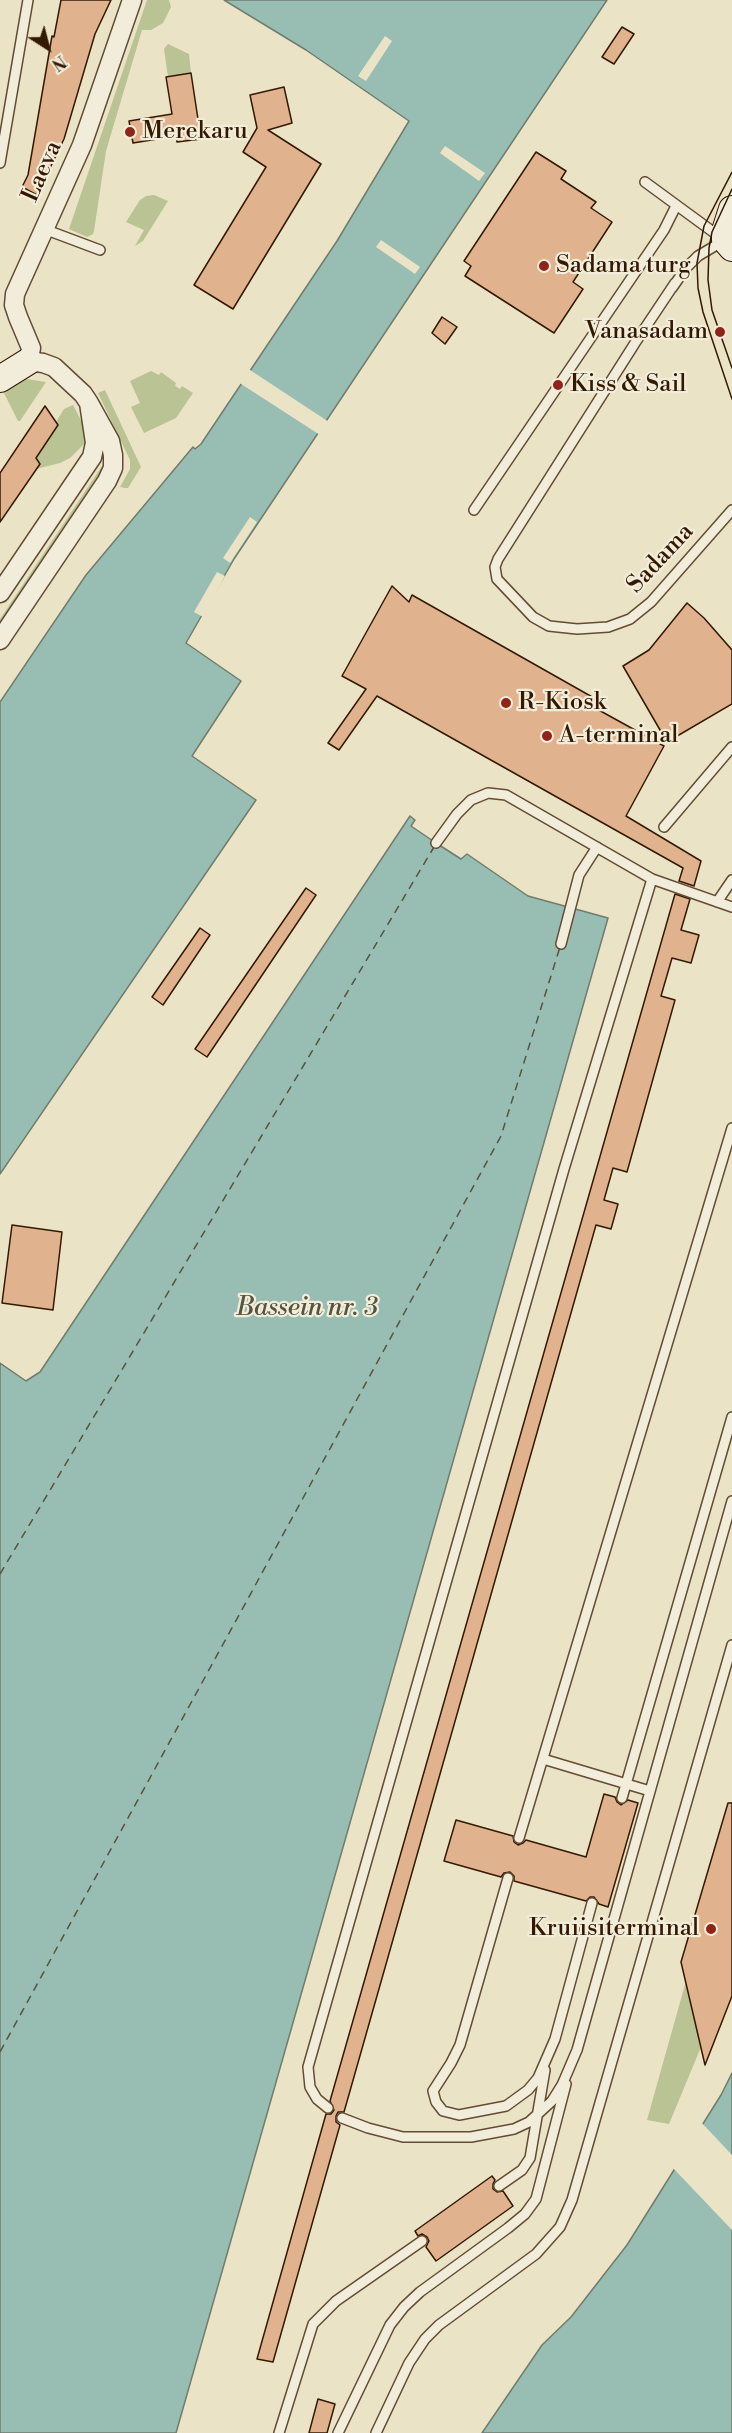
<!DOCTYPE html>
<html>
<head>
<meta charset="utf-8">
<style>
	body { margin:0 }
	#map { position:relative; width:732px; height:2433px; overflow:hidden; background:#ebe3c6; font-family:"Libre Bodoni",serif }
	canvas { display:block }
	.north { position:absolute; left:18px; top:18px; width:60px; height:60px; -webkit-text-stroke:4px #f2edda; paint-order:stroke; rotate:144deg; font-size:16px; font-weight:700; line-height:24px; text-align:center; color:#341901 }
	.north::after { content:''; display:block; margin:auto; width:21px; height:27px; background:#341901; clip-path:polygon(50% 0,100% 100%,50% 72%,0 100%) }
</style>
</head>
<body>
<div id="map">
<canvas width="732" height="2433"></canvas>
<div class="north">N</div>
</div>
<script>
const ctx = document.querySelector('canvas').getContext('2d');
ctx.lineJoin = 'round';
function fill(path, color) {
  ctx.fillStyle = color;
  ctx.fill(path, 'evenodd');
}
function shape(rows) {
  const path = new Path2D();
  for (const r of rows) {
    path.moveTo(r[0], r[1]);
    for (let i = 2; i < r.length; i += 2) path.lineTo(r[i], r[i + 1]);
  }
  return path;
}
function stroke(path, color, width, dash) {
  ctx.strokeStyle = color;
  ctx.lineWidth = width;
  ctx.lineCap = dash ? 'butt' : 'round';
  ctx.setLineDash(dash || []);
  ctx.stroke(path);
}
function label(font, color, halo, rows, align = 'center') {
  ctx.font = font + ' "Libre Bodoni",serif';
  ctx.lineWidth = 4.5;
  ctx.setLineDash([]);
  ctx.textBaseline = 'middle';
  ctx.strokeStyle = halo;
  ctx.fillStyle = color;
  for (const [text, x, y, turn = 0] of rows) {
    ctx.save();
    ctx.translate(x, y);
    ctx.rotate((+turn || 0) * Math.PI / 180);
    ctx.textAlign = isNaN(turn) ? turn : align;
    if (halo) ctx.strokeText(text, 0, 0);
    ctx.fillText(text, 0, 0);
    ctx.restore();
  }
}
const green = shape([
	[147,0,169,0,171,7,163,23,151,30,142,30,106,151,94,231,93,234,87,237,69,229],
	[168,44,189,54,191,73,168,77,164,49],
	[154,195,168,201,143,241,135,246,144,230,126,222,140,200,146,196],
	[151,371,159,375,161,372,176,383,175,386,180,389,182,386,193,393,176,418,144,433,131,407,140,403,130,381],
	[26,379,46,382,20,421,18,421,1,387],
	[105,390,141,467,128,488,125,488,120,487,130,469,130,460,98,393],
	[73,405,87,432,85,443,70,458,60,463,36,469,36,458,58,425,56,422,64,409],
	[102,466,105,467,0,631,0,619],
	[686,1981,701,2047,669,2124,647,2120]
]);
const water = shape([
	[224,0,607,0,234,559,186,643,241,681,192,756,256,800,0,1174,0,702,86,575,193,447,195,449,201,444,337,241,409,121,306,50,224,0],
	[410,816,415,820,411,826,436,843,461,859,467,854,528,896,608,918,176,2433,0,2433,0,1363,26,1381,40,1372,410,816],
	[732,2073,732,2433,482,2433,542,2345,571,2317,627,2245,721,2095,732,2073]
]);
const pier = shape([
	[385,36,392,41,366,81,358,76],
	[445,146,485,173,479,181,440,153],
	[381,240,420,267,415,274,376,247],
	[247,368,329,422,320,435,238,382],
	[250,517,257,522,230,563,223,558],
	[217,572,225,576,203,617,194,612],
	[700,2121,732,2155,732,2230,672,2167]
]);
const ferry = shape([
	[0,1574,434,847],
	[0,2052,501,1136,560,947]
]);
const building = shape([
	[61,0,111,0,95,34,64,139,37,195,22,187,28,175,52,36,54,37,61,0],
	[622,27,634,34,614,64,602,57,622,27],
	[191,73,201,139,177,142,176,136,133,143,129,121,172,114,166,77,191,73],
	[284,87,292,123,268,130,321,164,233,309,194,285,266,167,243,152,257,128,250,95,284,87],
	[536,152,566,171,561,179,596,202,591,208,612,222,573,282,583,289,554,333,465,276,471,266,464,261,536,152],
	[442,317,457,327,445,344,432,333,442,317],
	[45,406,58,425,36,458,40,464,0,522,0,473,45,406],
	[392,586,409,602,412,595,594,698,586,703,664,746,626,816,701,861,694,886,679,881,683,868,377,696,339,750,328,743,366,689,342,676,392,586],
	[687,603,704,618,732,650,732,704,667,742,623,666,649,650,687,603],
	[306,888,316,895,207,1057,195,1049,306,888],
	[675,894,690,899,681,930,699,935,691,963,672,958,661,996,675,1000,627,1172,613,1168,604,1200,618,1204,611,1229,596,1225,344,2112,338,2112,336,2116,336,2122,340,2125,273,2362,257,2359,326,2114,331,2114,334,2110,330,2101,675,894],
	[200,928,210,935,163,1005,152,997,200,928],
	[12,1225,62,1232,53,1310,2,1303,12,1225],
	[604,1794,615,1797,617,1802,621,1805,628,1800,638,1803,608,1907,599,1904,594,1897,590,1897,586,1901,514,1881,514,1876,510,1872,504,1873,501,1877,444,1861,456,1820,513,1836,514,1842,518,1845,523,1843,526,1840,586,1857,604,1794],
	[728,1803,732,1803,732,1996,705,2065,681,1962,728,1803],
	[492,2176,495,2180,493,2184,493,2189,497,2192,503,2191,513,2206,436,2261,426,2247,429,2241,427,2237,422,2234,418,2236,415,2231,492,2176],
	[318,2399,335,2404,327,2433,309,2433,318,2399]
]);
const lane = shape([
	[0,163,28,0],
	[645,182,720,237],
	[44,229,100,250],
	[675,283,635,343,498,559,495,567,497,579,533,617,549,626,577,629,608,627,630,619,651,602,732,510],
	[672,288,686,268,698,256,725,240],
	[474,510,664,230,676,206],
	[664,827,732,747],
	[436,843,457,814,471,800,488,793,506,795,652,879,732,907],
	[717,902,732,880],
	[561,944,579,875,597,847],
	[543,1759,650,1791],
	[622,1798,732,1417],
	[519,1838,732,1128],
	[508,1878,460,2045,451,2063,433,2091,436,2102,443,2111,459,2115,506,2106,528,2090,538,2078,555,2039,592,1903],
	[328,2108,317,2099,310,2087,308,2067,564,1169,652,879],
	[342,2118,368,2128,403,2137,471,2137,514,2129,529,2122,552,2101,562,2085,577,2050,732,1501],
	[499,2186,522,2170,530,2158,545,2070],
	[279,2433,313,2324,336,2301,422,2241],
	[338,2433,390,2325,404,2307,420,2292,508,2228,525,2214,536,2199,566,2084],
	[376,2433,409,2363,425,2339,439,2325,536,2254,560,2227,572,2200,732,1645]
]);
const street = shape([
	[89,403,83,394,54,367,43,363,29,361,31,348,18,317,14,305,15,294,82,145,132,0],
	[0,593,92,457,95,443,89,403,110,441,113,455,113,468,107,481,0,640]
]);
const secondary = shape([
	[732,209,725,231,725,240,732,248],
	[0,379,29,361]
]);
const tram = shape([
	[732,172,704,226,697,263,698,288,703,312,732,399],
	[732,189,712,232,709,248,708,280,712,310,732,368]
]);
const markers = [
	[130,132,6,"#8f2418"],
	[544,266,6,"#8f2418"],
	[720,332,6,"#8f2418"],
	[558,385,6,"#8f2418"],
	[506,703,6,"#8f2418"],
	[547,736,6,"#8f2418"],
	[711,1929,6,"#8f2418"]
];
const poiNames = [
	["Merekaru",142,132],
	["Sadama turg",556,266],
	["Vanasadam",708,332,"right"],
	["Kiss & Sail",570,385],
	["R-Kiosk",518,703],
	["A-terminal",559,736],
	["Kruiisiterminal",699,1929,"right"]
];
const streetNames = [
	["Laeva",43,172,-66],
	["Sadama",661,559,-47]
];
const waterNames = [
	["Bassein nr. 3",307,1309]
];
fill(green, '#b9c393');
fill(water, '#98beb3');
stroke(water, '#707c6c', 1.5);
fill(pier, '#ebe3c6');
stroke(ferry, '#57533f', 1.5, [8, 6]);
fill(building, '#e0b38e');
stroke(building, '#341901', 1.5);
stroke(lane, '#624c32', 12);
stroke(street, '#624c32', 21);
stroke(secondary, '#341901', 28);
stroke(lane, '#f2edda', 9);
stroke(street, '#f2edda', 18);
stroke(secondary, '#f2edda', 26);
stroke(tram, '#341901', 1.5);
for (const [x, y, r, color] of markers) {
  const dot = new Path2D();
  dot.arc(x, y, r, 0, 2 * Math.PI);
  ctx.fillStyle = color;
  ctx.fill(dot);
  stroke(dot, '#f2edda', 2);
}
label('24px', '#341901', '#f2edda', poiNames, 'left');
label('24px', '#341901', '#f2edda', streetNames);
label('italic 26px', '#57533f', '#f2edda', waterNames);
</script>
</body>
</html>
